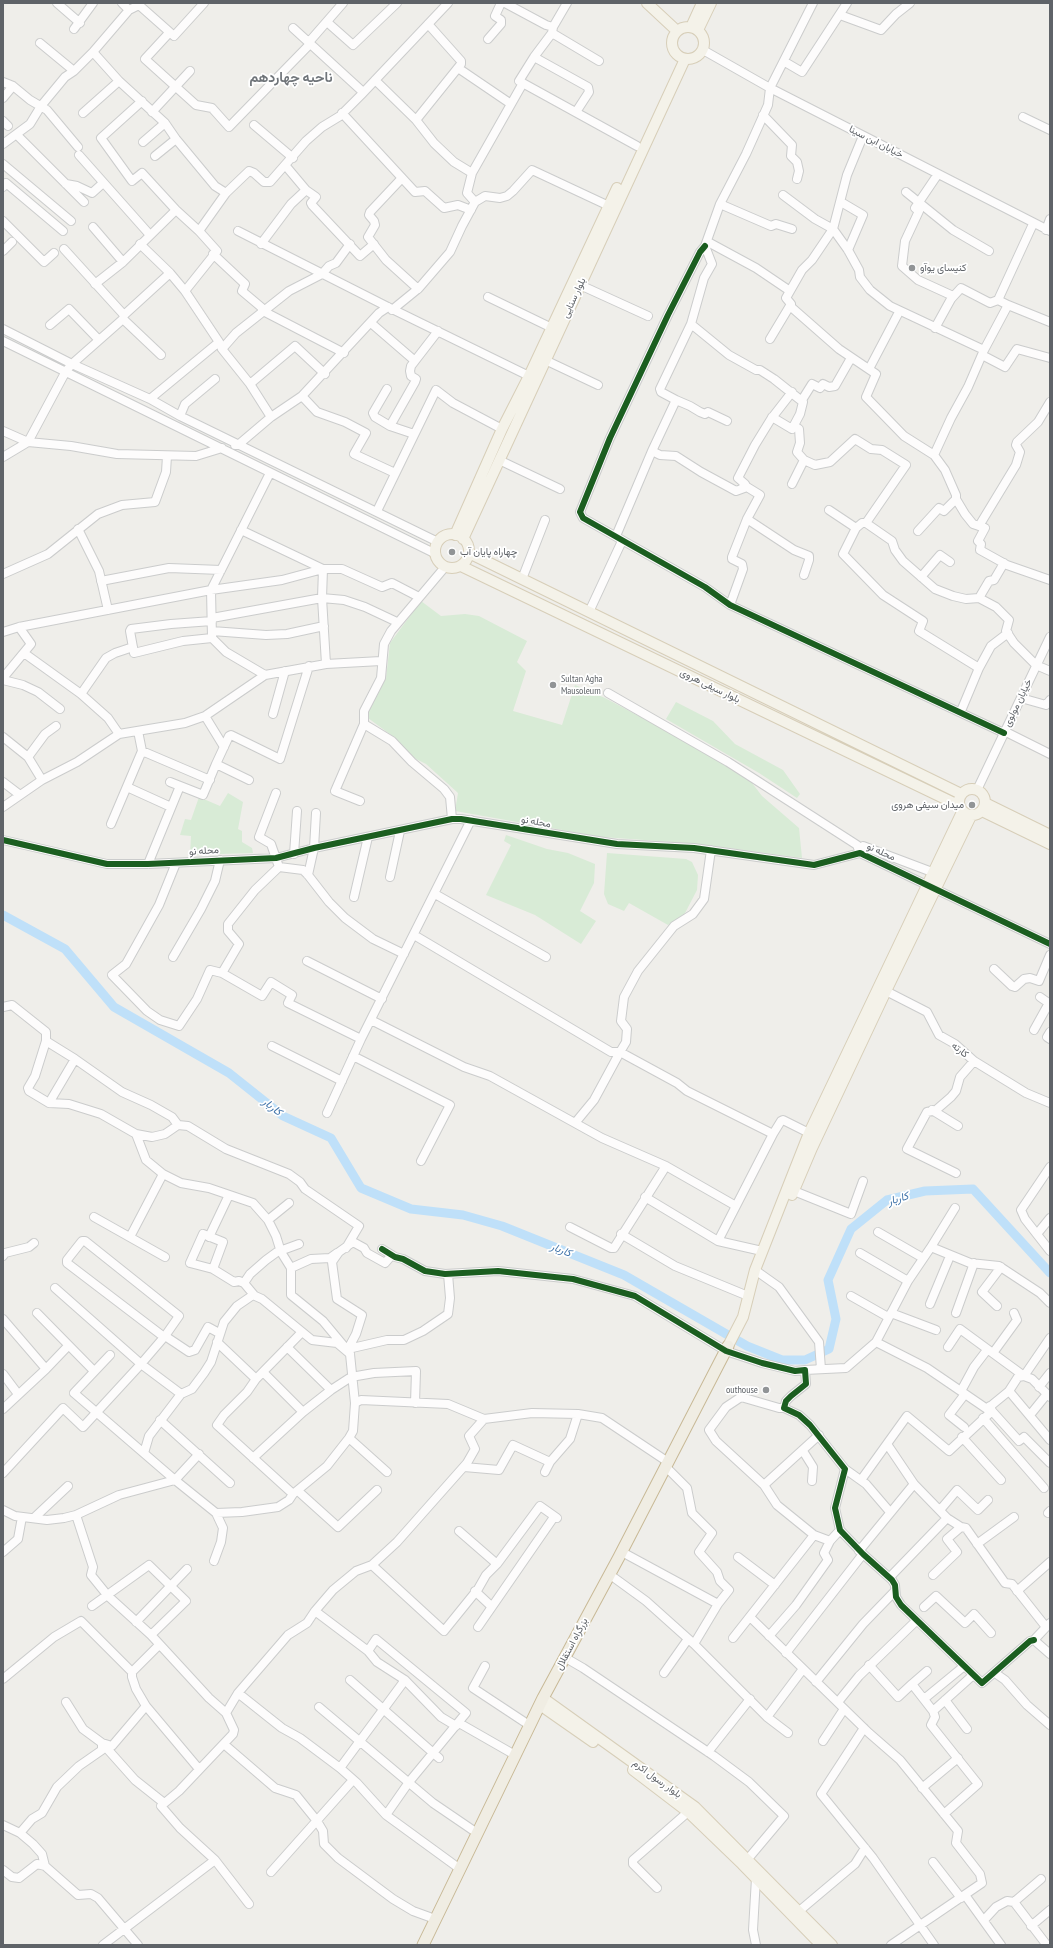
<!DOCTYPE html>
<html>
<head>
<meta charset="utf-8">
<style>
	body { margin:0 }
	#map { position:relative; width:1053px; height:1948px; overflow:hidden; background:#efeeea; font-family:"PT Sans Narrow",sans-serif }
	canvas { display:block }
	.frame { position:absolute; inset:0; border:4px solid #5f6368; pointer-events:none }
</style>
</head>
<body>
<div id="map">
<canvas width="1053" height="1948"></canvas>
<div class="frame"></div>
</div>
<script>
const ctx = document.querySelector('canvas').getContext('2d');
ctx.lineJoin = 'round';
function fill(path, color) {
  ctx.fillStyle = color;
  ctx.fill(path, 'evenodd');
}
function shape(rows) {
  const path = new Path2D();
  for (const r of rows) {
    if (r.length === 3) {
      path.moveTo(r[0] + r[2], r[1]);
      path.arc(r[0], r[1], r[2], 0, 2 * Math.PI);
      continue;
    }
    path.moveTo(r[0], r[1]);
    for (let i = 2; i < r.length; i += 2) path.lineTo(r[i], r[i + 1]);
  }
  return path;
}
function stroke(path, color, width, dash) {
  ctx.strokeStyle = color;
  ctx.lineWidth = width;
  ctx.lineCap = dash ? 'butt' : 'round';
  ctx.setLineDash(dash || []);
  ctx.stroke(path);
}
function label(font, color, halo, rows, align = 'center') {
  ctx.font = font + ' "PT Sans Narrow",Vazirmatn,sans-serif';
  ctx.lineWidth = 3.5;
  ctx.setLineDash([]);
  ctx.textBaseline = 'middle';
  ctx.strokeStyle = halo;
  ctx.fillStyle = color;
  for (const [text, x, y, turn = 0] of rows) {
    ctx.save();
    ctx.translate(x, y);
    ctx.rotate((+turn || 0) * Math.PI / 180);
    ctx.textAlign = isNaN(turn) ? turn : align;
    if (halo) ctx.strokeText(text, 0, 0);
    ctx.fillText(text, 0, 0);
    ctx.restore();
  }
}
const green = shape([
	[421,601,441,616,465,614,479,616,527,641,517,662,526,671,513,711,562,725,575,685,605,698,669,732,749,779,762,796,799,828,802,858,700,844,602,837,455,811,458,793,426,764,414,758,395,738,368,718,367,713,386,678,390,643],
	[676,702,713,721,735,744,783,770,800,794,797,798,759,773,666,719],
	[228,793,243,802,238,829,242,831,242,842,252,848,253,853,190,855,191,836,180,835,185,819,191,820,199,797,220,806],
	[506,835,547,849,568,853,595,864,594,883,580,911,596,921,581,944,535,915,486,895,511,845,504,841],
	[607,853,686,859,692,862,698,875,697,890,684,915,668,925,629,903,624,911,608,904,604,894]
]);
const river = shape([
	[3,915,65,949,114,1007,229,1073,283,1116,331,1138,361,1188,411,1209,463,1215,502,1226,624,1275,747,1346,782,1360,805,1360,829,1349,836,1319,828,1280,851,1229,887,1200,925,1191,973,1189,1050,1273]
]);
const minor = shape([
	[57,3,80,23],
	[505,3,546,25,553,27,552,33,534,57,519,81,637,146],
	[129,10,139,5,174,36,204,3],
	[840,15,881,30,896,14,910,3],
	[327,22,353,45,397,3],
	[553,27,567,3],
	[293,28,363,92],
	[74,29,93,3],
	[169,33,145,59,196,105,212,108,229,127,310,44],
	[552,33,599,61],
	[488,39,501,24,501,20,495,16,501,3],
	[309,42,343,3],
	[40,43,74,71],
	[703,50,770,88,1050,231],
	[93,52,119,81,165,123,176,139,215,186,226,193],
	[534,57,588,87,589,92,576,112],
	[785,62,802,72,847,3],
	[458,68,511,104],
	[375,80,416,120,434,143,454,162,472,173],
	[3,82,13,86,30,100,47,110,78,147],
	[3,98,13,86],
	[142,101,101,138,132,181,142,173,176,210,199,231],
	[152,112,190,71],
	[83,113,119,81],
	[342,113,415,192,425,191,444,208,458,205,471,210],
	[763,115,792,145,791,156,797,162,799,171,797,179],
	[1023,117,1050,130],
	[416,120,461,64,461,61,428,24],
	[3,121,8,126],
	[254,125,293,158],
	[17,135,84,202],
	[143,142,165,123],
	[3,144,30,124,41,106,65,77,74,71,93,52,129,10,122,3],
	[79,155,150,235],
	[155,156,176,139],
	[3,164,71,221],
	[285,165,306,190,316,197,311,203,312,205,360,256,374,244],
	[938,174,915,208,919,211,905,241,902,266,918,280,953,296],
	[402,178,370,212,369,215,374,221,375,225,368,237,386,260,418,289],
	[66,184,77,186,92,193,102,184],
	[3,187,6,183,63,231],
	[906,192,953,230,989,251],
	[783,195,815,219,833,229,848,250,859,270,860,277,870,290,890,306,984,350],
	[475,202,467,193,472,173,523,83],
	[841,202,863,215,848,250],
	[720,204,771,226,776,224,792,229],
	[3,221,44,262,54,253],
	[93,227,123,262],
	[1046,230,1050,219],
	[238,231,388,307,529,376,534,377],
	[708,242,756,268,790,291,786,298,791,304,770,339],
	[140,244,170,273,185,291,219,342,222,349,250,384,271,417],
	[261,244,291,204,306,190],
	[705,246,700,252,668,315,610,438,580,512,583,518,705,587,730,605,1004,733],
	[64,249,124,315],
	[3,251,12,242],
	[213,254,245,284,242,291,261,307,263,311,344,353],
	[95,284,123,262,176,210],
	[580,285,648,316],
	[185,291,217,251,199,231,226,193,249,171,254,173,264,182,270,182,306,141,322,127,340,116,361,95,448,3],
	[790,291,802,270,812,260,833,229,847,175,863,136],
	[488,297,552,328],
	[1008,305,1050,322],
	[790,306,839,349,876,374,866,397,904,436,934,455,945,470,956,495,956,499,965,514,973,524,985,528,978,541,981,544,980,550,1007,565,1050,580],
	[392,310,419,288,450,252,462,226,475,202,485,196,500,198,507,196,513,191,532,170,609,206],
	[123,319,161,355],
	[371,323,415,361],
	[691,324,729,355,756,370,760,370,774,379,803,402,800,414,792,429,772,417],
	[50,325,69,309,98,339],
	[935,328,951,299,961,288,990,303,998,300],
	[3,329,72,364,150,399,180,416,438,542],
	[3,341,436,554],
	[222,349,236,333,289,291,322,274,329,266,336,263,350,244],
	[982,355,1005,367,1017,349,1050,358],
	[545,360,598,385],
	[869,369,899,312],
	[250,384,295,346,325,374],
	[387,389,373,413,375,417,390,426,414,434],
	[302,396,317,412,345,422,364,432,366,433,354,454,395,473],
	[150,399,219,342],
	[676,400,690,406,700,412,705,414,708,412,727,421],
	[802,400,812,384,820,388,823,384,829,387,835,386,851,358],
	[180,416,185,404,215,379],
	[390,426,415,382,416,379,411,376,410,371,411,366,438,331],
	[794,426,799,429,800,443,797,452,804,460,815,465,830,462,855,439,871,449,882,450,906,465,866,523,892,541,895,550,903,561,935,589,953,596,966,599,979,598,996,607,1009,620,1006,631,1014,643,1036,665,1050,671],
	[3,431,28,442,71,446,117,454,196,456,222,448],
	[235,445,238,445,271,417,302,396,379,313,388,307],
	[652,451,660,455,676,456,701,472,736,491,747,487,760,495,747,519,732,557,732,559,742,564,743,569,730,605],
	[934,455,951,418,968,387,984,350,1008,305,998,300,1033,224],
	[3,457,28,442,66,371,72,364,123,319,124,315,170,273],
	[499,460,560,489],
	[792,484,804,460],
	[743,487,745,484,738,478,755,445,771,419,792,392],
	[829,510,856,528],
	[377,511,436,390,453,403,502,429],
	[747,519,794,550,809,556,809,560,804,575],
	[866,523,862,523,856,528,843,554,883,595,923,621,919,631,979,668],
	[979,526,1016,465,1020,452,1016,445,1017,442,1038,422,1050,402],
	[78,529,99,571,108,610],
	[241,530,323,569,322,598,326,664],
	[918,531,939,508,944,511,956,499],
	[616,536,652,451,676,400,661,392,660,389,691,324,704,278,712,264,705,246,720,204,746,154,768,105,770,88,813,3],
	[445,567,391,631,384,644,381,678,364,711,364,724,392,741,412,762,444,789,450,797,452,819],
	[3,574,48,554,98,514,122,505,155,502,166,472,167,456],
	[921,577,940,555,950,562],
	[522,579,545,520],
	[101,581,169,568,221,570],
	[979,598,989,581,994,580,1004,563],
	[589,612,622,541],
	[212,618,322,598,344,600,365,607,397,622],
	[212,621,171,624,131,629,130,631,134,653,183,641,212,638],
	[212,631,266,635,287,634,324,626],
	[3,632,19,627,211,590,282,580,323,569,342,569,382,587,392,583,419,597],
	[24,653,81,694,108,718,119,734],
	[265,675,226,652,212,638,211,590,270,473],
	[3,678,31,644,19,627],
	[3,680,23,685,38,692,60,709],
	[608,693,728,762,857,845,860,853],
	[81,694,106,658,115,653,133,647],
	[1021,698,1046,705,1050,700],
	[961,711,979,668,991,646,1008,633],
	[273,714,285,671],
	[205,716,224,747],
	[1004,731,1050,754],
	[3,737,28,757,42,780],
	[142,751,210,780],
	[28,757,45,734,56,726],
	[249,780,216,764,229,736,231,735,280,759,309,666],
	[3,782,20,795],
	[170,782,203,795,216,764],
	[127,787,171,807],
	[977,790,1050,637],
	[276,793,259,837,271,844,279,867,303,870,308,875,329,902,345,918,373,939,404,954],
	[360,801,335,791,364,724],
	[3,807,42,780,77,762,119,734,185,723,205,716,265,675,326,664,381,661],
	[111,824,142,751,138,731],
	[3,840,107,864,148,864,276,858,314,848,452,819,461,819,617,844,694,848,814,865,860,853,1050,944],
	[860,853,863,846,932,872],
	[294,854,297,811],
	[176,863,159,905,126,964,112,975,147,1011,160,1020,179,1026,197,999,210,970,222,973,262,996,271,982,292,995,288,1003,361,1039],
	[148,864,180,786],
	[308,875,314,848,316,813],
	[390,877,400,831],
	[435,894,546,957],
	[354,897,368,837],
	[414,935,611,1052,620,1052,626,1042,627,1029,621,1021,624,997,638,971,674,926,693,914,704,899,711,850],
	[173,957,201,909,215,881,220,860],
	[307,961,382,999],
	[994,969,1012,986,1015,987,1024,979,1030,978,1039,981,1050,955],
	[222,973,239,944,228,931,228,924,255,890,279,867],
	[882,989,927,1012,939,1035,955,1044,974,1061,1026,1093,1050,1103],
	[1040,997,1050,1004],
	[3,1007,12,1005,46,1032,46,1041,75,1059,122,1092,151,1105,172,1117,178,1125,188,1126,226,1149,289,1174,300,1182,305,1189,359,1226,346,1248],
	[371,1020,464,1067,490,1076,602,1138,666,1166,736,1206],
	[1034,1030,1049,1003],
	[1050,1032,1047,1037,1050,1039],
	[46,1041,35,1076,28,1088,29,1091,49,1103,69,1104,101,1114,136,1134,152,1137,165,1134,178,1125],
	[272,1046,342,1081],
	[353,1056,450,1105,421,1161],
	[49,1103,75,1059],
	[932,1110,958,1126],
	[327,1113,361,1039,471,820],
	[575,1123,594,1100,620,1052,677,1083,687,1091,773,1134,781,1121,783,1120,809,1133],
	[136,1134,146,1160,163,1174,181,1183,209,1188,253,1203,268,1220,276,1236,281,1252,291,1268,291,1295,323,1321,343,1345],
	[1050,1167,1021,1210,1025,1219,1050,1251],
	[956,1173,907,1149,927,1112,936,1110,951,1097,956,1091,960,1077,974,1061],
	[789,1189,851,1214,863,1181],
	[645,1197,718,1241,762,1251],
	[94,1217,165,1257],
	[268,1220,289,1203],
	[570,1227,611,1248,614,1248,666,1166],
	[878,1232,923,1258],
	[621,1234,675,1266,748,1296],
	[1037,1234,1050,1218],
	[130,1237,163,1174],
	[209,1237,229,1195],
	[718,1241,773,1134],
	[931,1247,955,1208],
	[382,1249,395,1257,403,1259,425,1271,445,1274,498,1271,573,1279,635,1296,726,1351,762,1363,795,1371,805,1370,806,1384,791,1396,786,1401,784,1408,799,1415,810,1425,845,1469,835,1508,840,1530,863,1554,892,1580,895,1585,896,1597,901,1605,982,1683,1030,1641,1034,1640],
	[860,1253,908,1281],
	[3,1256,5,1253,29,1247,34,1243],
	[291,1268,311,1259,330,1258,337,1253],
	[213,1269,223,1242,203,1234,190,1263,213,1269,234,1282,239,1281,244,1283,254,1295],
	[755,1270,779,1287,819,1342,821,1369],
	[244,1283,250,1274,266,1260,277,1252,299,1244],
	[55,1288,141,1364,181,1394,192,1389,204,1373,211,1362,224,1322,237,1306,253,1295,262,1299,312,1340,337,1343,350,1354],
	[851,1296,888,1317],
	[930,1304,950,1256],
	[997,1306,982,1292,1001,1267],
	[37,1313,94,1371],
	[891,1313,936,1330],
	[956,1313,974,1263],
	[3,1319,46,1369],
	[165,1336,189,1352,195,1350,208,1327,219,1333],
	[217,1342,256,1379],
	[876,1342,908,1281,931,1247,970,1263,999,1266,1040,1293,1050,1303],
	[287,1347,331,1390],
	[948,1347,960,1329,1024,1376,1050,1338],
	[348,1349,387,1340,404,1340,423,1331,448,1314,450,1298,448,1274],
	[993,1353,1017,1320,1014,1313],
	[110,1355,74,1393,175,1480,199,1454],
	[805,1370,846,1368,876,1342,927,1368,987,1409,1009,1391,1018,1377,1024,1376,1032,1379,1050,1397],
	[263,1372,303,1412],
	[3,1374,18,1394],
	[1039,1387,1050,1373],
	[961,1391,974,1367,987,1350],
	[1009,1391,1050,1440],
	[355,1403,350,1354,348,1349,356,1334,362,1315,337,1299,332,1262,339,1252,353,1242,364,1248,367,1253,385,1263,392,1255],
	[784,1408,779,1408,741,1397,726,1407,709,1430,716,1441,764,1485,777,1505,814,1535],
	[3,1409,46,1369,68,1346],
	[992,1411,1019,1441,1024,1437,1050,1463],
	[1030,1415,1047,1394],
	[983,1418,1044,1488],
	[160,1420,230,1483],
	[964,1427,949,1415,965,1394],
	[962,1437,1001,1480],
	[349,1438,387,1472],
	[887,1444,914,1484,947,1518,961,1527,966,1528,1005,1583,1012,1584,1046,1627],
	[803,1451,813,1467,812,1481],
	[144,1453,149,1436,181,1394],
	[253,1458,303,1412,331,1390,351,1377,374,1373,416,1371,415,1403],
	[550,1462,570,1439,578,1414],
	[464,1467,499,1470,513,1445,550,1462,545,1472],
	[666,1467,687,1488,692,1513,712,1533,699,1552,717,1572,720,1581,729,1590,718,1604,694,1644],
	[845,1469,866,1484,890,1512],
	[3,1473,63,1408,83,1427,141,1364,165,1336,179,1316,85,1241,82,1241,67,1260,67,1263,164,1337],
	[861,1480,907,1416,949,1451,992,1411,990,1406],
	[764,1485,819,1435],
	[298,1491,338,1527,377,1490],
	[293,1494,217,1425,224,1415,247,1392,256,1379,302,1332],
	[3,1510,15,1516,47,1520,64,1518,76,1515,119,1495,175,1480,216,1513,242,1512,278,1507,289,1500,293,1494,327,1466,349,1438,353,1431,355,1403,361,1400,448,1404,484,1419,532,1413,578,1414,602,1418,668,1462],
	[940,1510,957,1490,978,1510,988,1500],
	[1048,1513,1050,1511],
	[76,1515,93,1567,91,1575,108,1596,151,1635,209,1698,226,1713],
	[34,1518,68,1486],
	[459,1531,497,1564],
	[977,1544,1014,1517],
	[859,1551,914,1484],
	[3,1552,18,1539,22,1517],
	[622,1552,718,1604],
	[738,1557,775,1585],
	[214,1561,221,1542,223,1528,216,1513],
	[372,1565,444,1631,478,1589,486,1575,497,1564,540,1506,557,1518],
	[609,1574,646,1601,694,1644,767,1717,788,1733],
	[933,1575,957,1552,947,1539,961,1527],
	[890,1577,947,1518],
	[475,1591,491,1606],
	[1017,1591,1050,1562],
	[92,1606,149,1565,186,1601,151,1635],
	[924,1607,936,1596,965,1623,974,1614,991,1633],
	[315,1611,368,1651,377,1662,405,1680,441,1717,456,1726],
	[750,1617,869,1733,900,1760,958,1831,956,1843,980,1874,982,1883,891,1945],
	[136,1622,187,1569],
	[478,1627,554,1517],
	[769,1636,796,1605,828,1560,824,1553,830,1541],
	[733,1638,814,1535,830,1541,840,1530],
	[1034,1640,1050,1623],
	[1034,1640,1050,1654],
	[368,1651,376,1639,466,1713,409,1782,386,1815],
	[786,1653,863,1554],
	[564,1657,583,1668,714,1756,749,1782,784,1816,747,1860],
	[869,1665,898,1697,912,1684,933,1711],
	[485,1666,473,1688,529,1725],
	[664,1673,688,1639],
	[995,1673,1005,1680,1027,1705,1050,1725],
	[3,1679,54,1637,81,1621,132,1672,159,1645],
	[350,1680,439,1758],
	[816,1682,863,1624,894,1592],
	[912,1684,927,1671],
	[238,1693,282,1728,300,1738,340,1768,357,1783,386,1815,460,1869],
	[924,1699,963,1667],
	[945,1700,967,1729],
	[66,1702,83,1729,102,1743,135,1780,164,1803],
	[838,1702,859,1676,916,1621],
	[146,1706,199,1769],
	[319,1707,433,1803,477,1833],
	[767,1717,803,1669],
	[459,1723,515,1755],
	[864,1728,821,1794,873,1858,934,1945],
	[823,1741,844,1709],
	[225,1745,275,1788,296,1795,317,1821,323,1831,324,1844,338,1858,393,1899,413,1911,435,1919],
	[708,1752,750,1699],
	[340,1768,405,1680],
	[922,1788,958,1758],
	[944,1814,978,1784,931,1725,935,1717,933,1711,972,1676],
	[3,1825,20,1833,33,1844,42,1854,45,1866],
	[20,1833,32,1819,42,1813,57,1787,79,1766,102,1750,102,1743,112,1746,146,1706,136,1689,132,1677,132,1672],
	[933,1862,961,1898],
	[3,1870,12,1877,19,1878,37,1864,45,1866,78,1895,91,1894,98,1898,138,1945],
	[271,1872,353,1780],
	[756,1878,753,1930,756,1945],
	[657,1888,633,1864,633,1860,688,1812],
	[965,1895,1001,1945],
	[1014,1902,1046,1944],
	[249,1904,215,1860,180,1828,161,1806,179,1791,233,1734,234,1730,226,1713,238,1693,288,1635,307,1623,315,1611,333,1590,356,1571,372,1565,397,1542,467,1463,475,1449,469,1436,484,1419],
	[798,1912,855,1864,865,1848],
	[984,1920,996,1907,1007,1901,1014,1902,1041,1879],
	[1031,1926,1050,1910],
	[103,1945,215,1860]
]);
const major = shape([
	[647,3,677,31],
	[688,43,16],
	[691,27,702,3],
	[698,30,711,3],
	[452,551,17],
	[455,535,502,429,529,376,617,188],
	[463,539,685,59],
	[469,553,961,794],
	[461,566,958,805],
	[972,802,13],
	[985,803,1050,835],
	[982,811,1050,844],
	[792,1195,812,1148,886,991,971,816],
	[728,1346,743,1317,755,1270,809,1133,962,812],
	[543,1698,695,1807,832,1945],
	[540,1705,593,1742],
	[633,1770,688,1812,742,1864,821,1945]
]);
const highway = shape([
	[423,1945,543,1698,619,1557,728,1346]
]);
const cycleway = shape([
	[705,246,700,252,668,315,610,438,580,512,583,518,705,587,730,605,1004,733],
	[3,840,107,864,148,864,276,858,314,848,452,819,461,819,617,844,694,848,814,865,860,853,1050,944],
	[382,1249,395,1257,403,1259,425,1271,445,1274,498,1271,573,1279,635,1296,726,1351,762,1363,795,1371,805,1370,806,1384,791,1396,786,1401,784,1408,799,1415,810,1425,845,1469,835,1508,840,1530,863,1554,892,1580,895,1585,896,1597,901,1605,982,1683,1030,1641,1034,1640]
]);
const markers = [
	[912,268,4,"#919496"],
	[452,552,4,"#919496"],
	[553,685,4,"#919496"],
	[972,805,4,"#919496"],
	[766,1390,4,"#919496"]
];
const streetNames = [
	["خیابان ابن سینا",876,142,27],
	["بلوار سنایی",574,298,-65],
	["بلوار سیفی هروی",710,686,26],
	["خیابان مولوی",1018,703,-64],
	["محله نو",536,822,10],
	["محله نو",204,851,-4],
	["محله نو",881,852,24],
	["کارته",960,1050,39],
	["بزرگراه استقلال",572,1644,-62],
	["بلوار رسول اکرم",657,1779,36]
];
const poiNames = [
	["کنیسای یوآو",920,268],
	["چهاراه پایان آب",460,552],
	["Sultan Agha",561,679],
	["Mausoleum",561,691],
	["میدان سیفی هروی",964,805,"right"],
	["outhouse",758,1390,"right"]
];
const waterNames = [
	["کاربار",272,1107,38],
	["کاربار",898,1199,-18],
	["کاربار",561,1250,22]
];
const districtNames = [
	["ناحیه چهاردهم",291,78]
];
fill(green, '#d8ebd6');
stroke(river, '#bfe0f9', 9);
stroke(minor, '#cbcccc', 10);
stroke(major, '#d7ceb8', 12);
stroke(highway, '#c8b996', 13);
stroke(minor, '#fdfcfc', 8);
stroke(major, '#f4f2e9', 10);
stroke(highway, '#f0ede3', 11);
stroke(cycleway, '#1b5e20', 6);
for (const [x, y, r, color] of markers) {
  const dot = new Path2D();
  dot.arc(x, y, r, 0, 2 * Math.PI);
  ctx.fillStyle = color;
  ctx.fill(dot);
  stroke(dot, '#fff', 1.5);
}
label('10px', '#5f6368', '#fff', streetNames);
label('10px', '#5f6368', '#fff', poiNames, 'left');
label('italic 11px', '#4174aa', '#fff', waterNames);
label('bold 14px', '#70757a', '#fff', districtNames);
</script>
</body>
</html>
